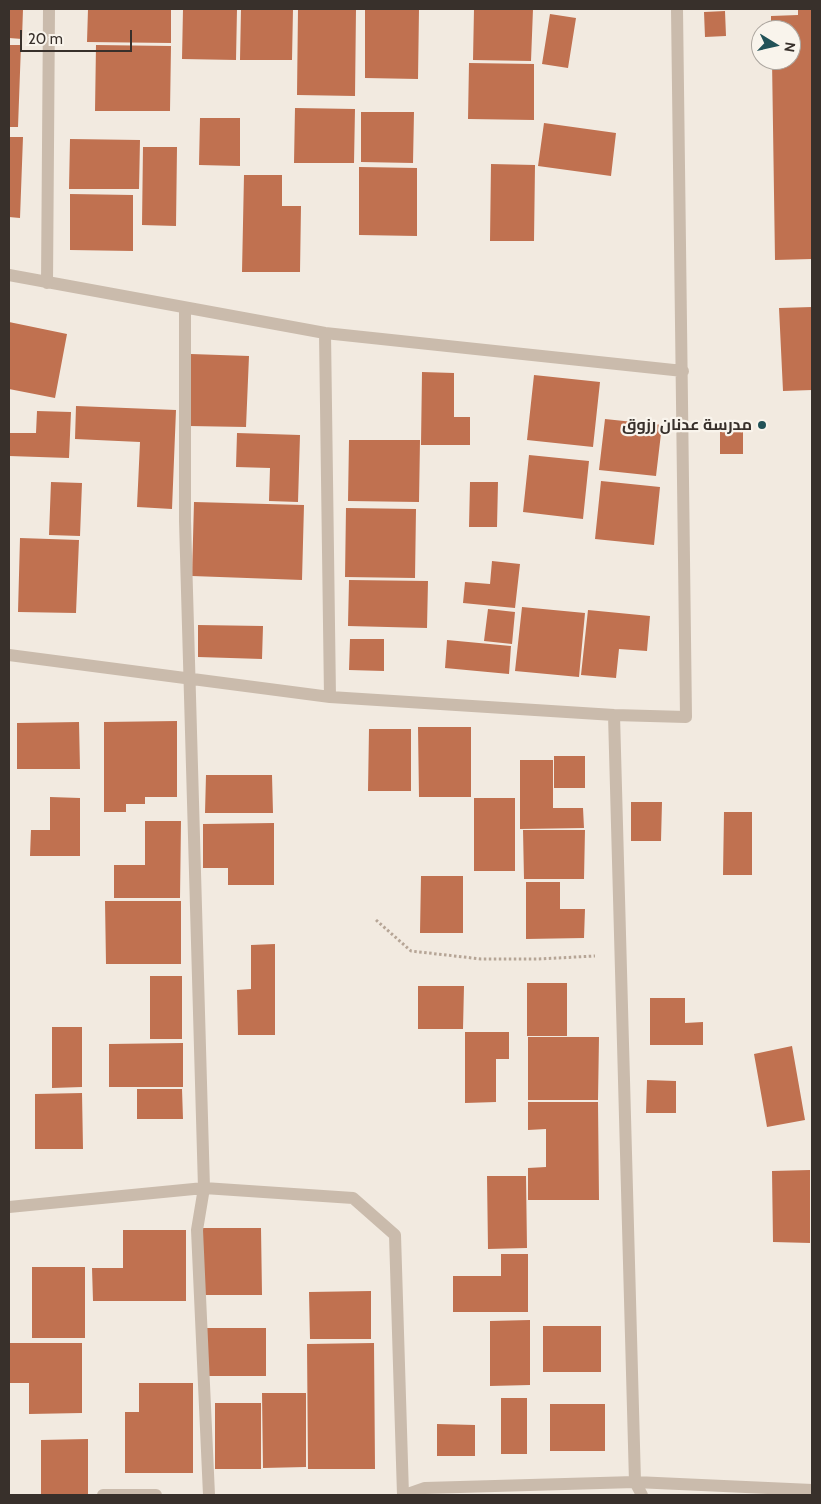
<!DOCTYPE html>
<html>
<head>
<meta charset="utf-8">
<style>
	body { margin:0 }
	#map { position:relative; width:821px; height:1504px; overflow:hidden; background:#f2eae0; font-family:Cabin,sans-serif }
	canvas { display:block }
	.frame { position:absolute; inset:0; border:10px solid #38302b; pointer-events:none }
	.north { position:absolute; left:751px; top:20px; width:50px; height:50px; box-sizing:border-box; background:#f9f4ec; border:1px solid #aca69f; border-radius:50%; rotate:99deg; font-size:14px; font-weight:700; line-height:20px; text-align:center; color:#38302b }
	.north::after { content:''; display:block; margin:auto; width:18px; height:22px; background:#225258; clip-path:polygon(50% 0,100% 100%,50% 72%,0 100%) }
	.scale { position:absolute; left:20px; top:30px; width:112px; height:22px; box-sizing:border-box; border:2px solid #38302b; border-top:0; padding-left:6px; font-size:15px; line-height:18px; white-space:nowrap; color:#38302b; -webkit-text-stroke:4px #f9f4ec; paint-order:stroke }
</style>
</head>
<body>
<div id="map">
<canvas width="821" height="1504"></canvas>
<div class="frame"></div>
<div class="north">N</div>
<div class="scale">20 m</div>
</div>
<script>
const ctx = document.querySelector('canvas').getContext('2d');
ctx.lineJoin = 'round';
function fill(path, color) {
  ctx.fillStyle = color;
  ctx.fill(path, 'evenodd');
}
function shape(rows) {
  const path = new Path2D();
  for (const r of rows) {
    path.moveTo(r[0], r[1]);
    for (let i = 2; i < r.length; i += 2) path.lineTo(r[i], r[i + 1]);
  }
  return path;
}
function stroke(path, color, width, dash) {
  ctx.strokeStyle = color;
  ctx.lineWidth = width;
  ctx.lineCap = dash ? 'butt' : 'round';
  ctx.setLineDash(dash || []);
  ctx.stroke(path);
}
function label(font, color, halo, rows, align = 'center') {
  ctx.font = font + ' Cabin,Cairo,sans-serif';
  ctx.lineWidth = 4.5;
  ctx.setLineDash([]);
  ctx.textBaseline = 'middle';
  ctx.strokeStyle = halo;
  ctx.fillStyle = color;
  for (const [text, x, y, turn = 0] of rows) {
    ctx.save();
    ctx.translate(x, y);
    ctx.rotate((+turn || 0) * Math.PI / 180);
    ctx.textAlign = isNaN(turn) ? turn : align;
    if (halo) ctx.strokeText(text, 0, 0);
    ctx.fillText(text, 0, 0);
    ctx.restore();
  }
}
const building = shape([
	[9,9,23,9,22,39,9,38],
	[88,9,171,9,171,43,87,42],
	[183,9,237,9,236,60,182,59],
	[241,9,293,9,292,60,240,60],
	[298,9,356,9,355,96,297,95],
	[365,9,419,9,418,79,365,78],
	[474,9,533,9,531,61,473,60],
	[798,9,812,9,812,259,775,260,772,60,791,60,791,30,771,30,771,16,798,15],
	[725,11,726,36,705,37,704,12],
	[550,14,576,18,568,68,542,64],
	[9,45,21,45,18,127,9,127],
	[96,45,171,46,170,111,95,111],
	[469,63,534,64,534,120,468,119],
	[295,108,355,109,354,163,294,163],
	[361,112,414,112,413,163,361,162],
	[200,118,240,118,240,166,199,165],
	[544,123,616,133,611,176,538,166],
	[9,137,23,137,20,218,9,217],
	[70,139,140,140,139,189,69,189],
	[143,147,177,147,176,226,142,225],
	[491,164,535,165,534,241,490,241],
	[359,167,417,168,417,236,359,235],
	[244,175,282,175,282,206,301,206,300,272,242,272],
	[70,194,133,195,133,251,70,250],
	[812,307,812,390,783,391,779,308],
	[9,322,67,334,55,398,9,389],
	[191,354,249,356,246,427,189,426],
	[422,372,454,373,454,417,470,417,470,445,421,445],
	[534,375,600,382,593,447,527,440],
	[76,406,176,410,172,509,137,507,140,442,75,439],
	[37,411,71,412,69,458,9,456,9,433,36,433],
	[605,419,662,425,656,476,599,470],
	[720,427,743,427,743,454,720,454],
	[237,433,300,435,298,502,269,501,270,468,236,467],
	[349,440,420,440,419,502,348,501],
	[529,455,589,461,583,519,523,512],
	[601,481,660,487,654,545,595,539],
	[51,482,82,483,80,536,49,535],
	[470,482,498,482,497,527,469,527],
	[194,502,304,505,302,580,192,576],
	[346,508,416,509,415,578,345,577],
	[20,538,79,540,76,613,18,612],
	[492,561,520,564,515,608,463,603,465,582,490,584],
	[349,580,428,581,427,628,348,626],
	[522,607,585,613,579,677,515,671],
	[488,609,515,612,512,644,484,641],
	[588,610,650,616,647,651,619,649,616,678,581,675],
	[198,625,263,626,262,659,198,657],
	[350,639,384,639,384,671,349,670],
	[447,640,511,646,509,674,445,668],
	[177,721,177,797,145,797,145,804,126,804,126,812,104,812,104,722],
	[79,722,80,769,17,769,17,723],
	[418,727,471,727,471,797,419,797],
	[369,729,411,729,411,791,368,791],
	[554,756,585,756,585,788,554,788],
	[520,760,553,760,553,808,583,808,584,828,520,829],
	[206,775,272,775,273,813,205,813],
	[50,797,80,798,80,856,30,856,31,830,50,830],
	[474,798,515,798,515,871,474,871],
	[631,802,662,802,661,841,631,841],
	[724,812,752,812,752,875,723,875],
	[145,821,181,821,180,898,114,898,114,865,145,865],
	[274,823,274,885,228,885,228,868,203,868,203,824],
	[523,830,585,830,584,879,524,879],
	[421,876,463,876,463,933,420,933],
	[526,882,560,882,560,909,585,909,584,938,526,939],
	[105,901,181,901,181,964,106,964],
	[275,944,275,1035,238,1035,237,990,251,989,251,945],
	[150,976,182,976,182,1039,150,1039],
	[527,983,567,983,567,1036,527,1036],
	[418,986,464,986,463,1029,418,1029],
	[650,998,685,998,685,1023,703,1022,703,1045,650,1045],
	[52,1027,82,1027,82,1087,52,1088],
	[465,1032,509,1032,509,1059,496,1059,496,1102,465,1103],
	[528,1037,599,1037,598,1100,528,1100],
	[183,1043,183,1087,109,1087,109,1044],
	[792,1046,805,1120,767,1127,754,1054],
	[647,1080,676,1081,676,1113,646,1113],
	[137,1089,182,1089,183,1119,137,1119],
	[82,1093,83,1149,35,1149,35,1094],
	[528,1102,598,1102,599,1200,528,1200,528,1168,546,1167,546,1129,528,1130],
	[810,1170,810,1243,773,1242,772,1171],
	[487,1176,526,1176,527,1248,488,1249],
	[201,1228,261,1228,262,1295,201,1295],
	[123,1230,186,1230,186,1301,93,1301,92,1268,123,1268],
	[501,1254,528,1254,528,1312,453,1312,453,1276,501,1276],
	[32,1267,85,1267,85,1338,32,1338],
	[371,1291,371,1339,310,1339,309,1292],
	[530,1320,530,1385,490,1386,490,1321],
	[543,1326,601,1326,601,1372,543,1372],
	[206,1328,266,1328,266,1376,206,1376],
	[9,1343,82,1343,82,1413,29,1414,29,1383,9,1383],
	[374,1343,375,1469,308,1469,307,1344],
	[139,1383,193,1383,193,1473,125,1473,125,1412,139,1412],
	[262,1393,306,1393,306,1467,263,1468],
	[501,1398,527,1398,527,1454,501,1454],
	[215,1403,261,1403,261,1469,215,1469],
	[550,1404,605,1404,605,1451,550,1451],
	[437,1424,475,1425,475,1456,437,1456],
	[88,1439,88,1494,41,1495,41,1440]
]);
const path = shape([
	[376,920,411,951,481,959,538,959,595,956]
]);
const minor = shape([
	[9,275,325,333,683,371],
	[47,283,49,9],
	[185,308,185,521,204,1188,197,1230,209,1495],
	[325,333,330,697],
	[9,655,330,697,614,715,686,717,677,9],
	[614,715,635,1482,642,1495],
	[9,1207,204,1188,353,1198,395,1235,403,1495],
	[103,1495,156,1495],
	[405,1495,425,1488,635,1482,812,1490]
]);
const markers = [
	[762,425,5,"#225258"]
];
const poiNames = [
	["مدرسة عدنان رزوق",752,425]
];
fill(building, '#c07150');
stroke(path, '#b6a596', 3, [2.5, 2.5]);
stroke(minor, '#cabbac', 12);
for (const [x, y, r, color] of markers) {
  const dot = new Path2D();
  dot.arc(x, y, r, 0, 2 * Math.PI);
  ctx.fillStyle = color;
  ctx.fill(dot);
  stroke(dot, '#f9f4ec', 2);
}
label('bold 16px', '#38302b', '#f9f4ec', poiNames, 'right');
</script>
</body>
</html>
